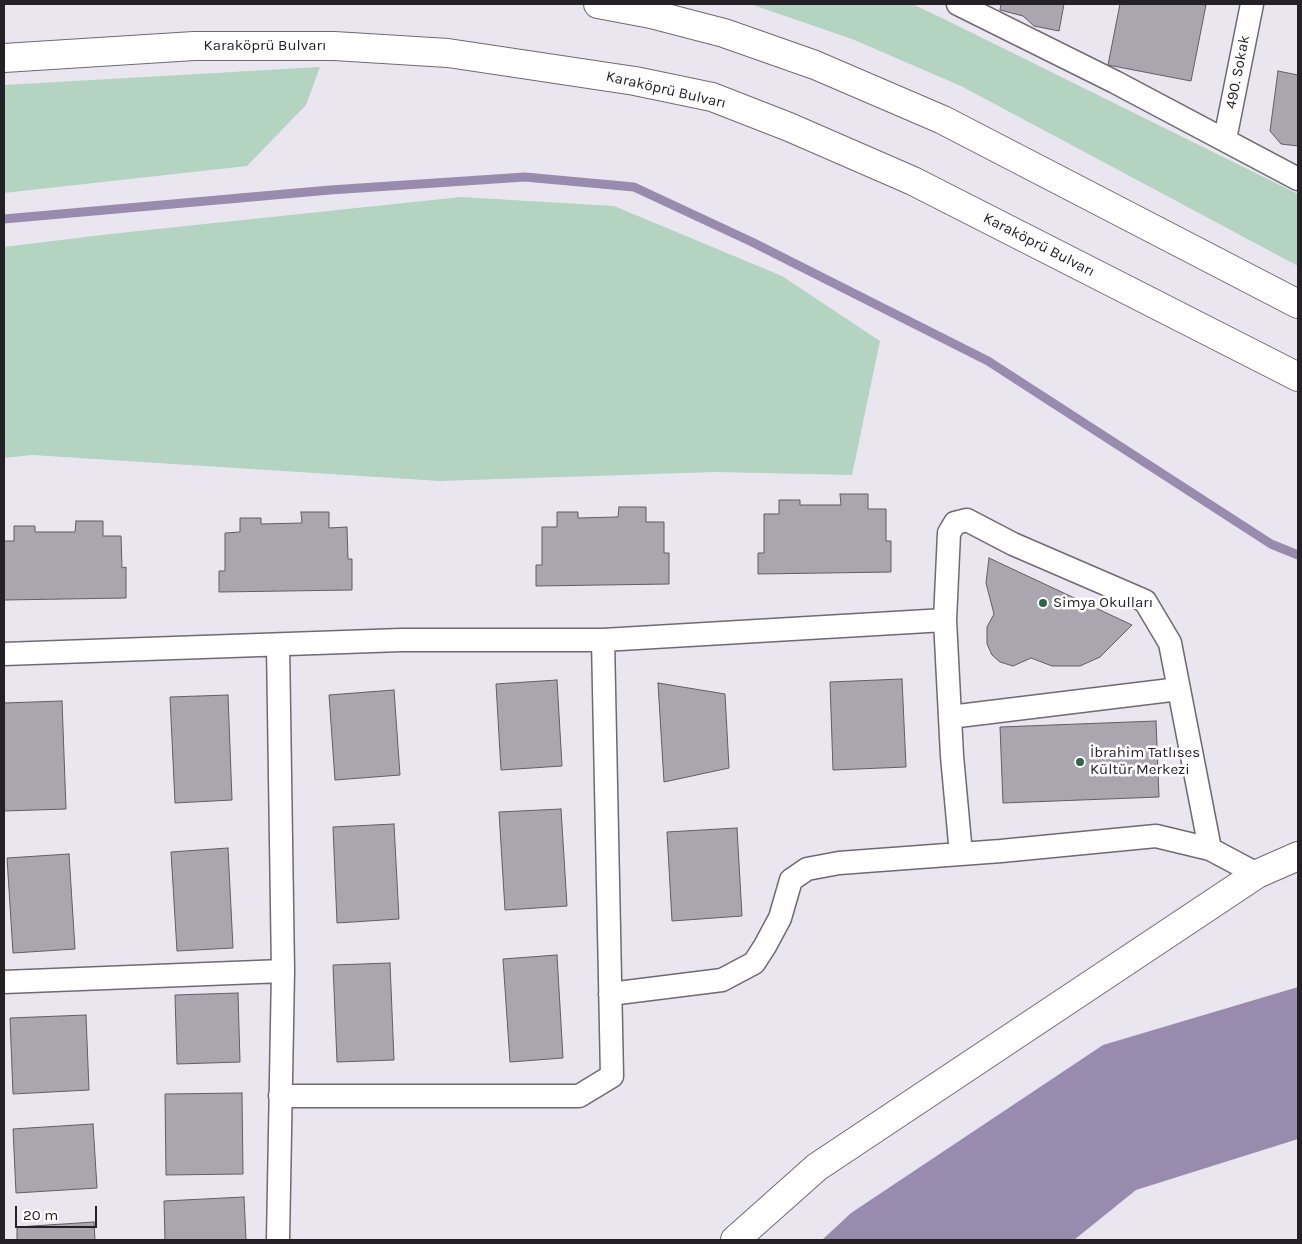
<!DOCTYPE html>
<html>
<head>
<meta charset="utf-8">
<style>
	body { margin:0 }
	#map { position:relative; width:1302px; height:1244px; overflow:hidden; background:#eae6f0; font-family:Karla,sans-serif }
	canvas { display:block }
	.frame { position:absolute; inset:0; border:5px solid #232125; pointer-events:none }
	.scale { position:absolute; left:15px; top:1206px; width:82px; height:22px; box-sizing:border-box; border:2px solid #232125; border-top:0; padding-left:6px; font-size:15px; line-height:18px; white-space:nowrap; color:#232125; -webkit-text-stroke:4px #fff; paint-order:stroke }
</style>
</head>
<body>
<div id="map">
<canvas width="1302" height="1244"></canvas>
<div class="frame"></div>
<div class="scale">20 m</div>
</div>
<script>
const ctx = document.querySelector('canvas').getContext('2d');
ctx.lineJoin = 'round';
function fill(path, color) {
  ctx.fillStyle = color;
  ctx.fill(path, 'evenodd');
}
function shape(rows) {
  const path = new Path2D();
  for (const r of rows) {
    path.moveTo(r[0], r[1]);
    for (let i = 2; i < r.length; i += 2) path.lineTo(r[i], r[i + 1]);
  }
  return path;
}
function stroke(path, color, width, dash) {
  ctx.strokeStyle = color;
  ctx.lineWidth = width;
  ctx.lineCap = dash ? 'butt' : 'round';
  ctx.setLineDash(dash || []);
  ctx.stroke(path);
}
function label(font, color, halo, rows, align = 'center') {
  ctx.font = font + ' Karla,sans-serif';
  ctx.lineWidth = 5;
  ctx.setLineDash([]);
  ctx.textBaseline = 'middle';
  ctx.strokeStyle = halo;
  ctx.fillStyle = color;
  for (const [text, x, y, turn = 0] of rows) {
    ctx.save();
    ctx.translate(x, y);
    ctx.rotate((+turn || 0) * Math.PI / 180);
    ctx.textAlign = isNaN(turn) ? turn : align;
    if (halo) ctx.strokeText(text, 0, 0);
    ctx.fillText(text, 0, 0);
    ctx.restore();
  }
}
const green = shape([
	[750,4,912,4,940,17,1298,194,1298,266,961,86,852,39],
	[320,67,306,105,247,166,4,193,4,85],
	[461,197,614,206,782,276,880,341,852,475,716,472,440,481,32,455,4,458,4,247,110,234]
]);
const water = shape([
	[1298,987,1298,1139,1136,1190,1074,1240,822,1240,851,1213,1103,1045]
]);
const stream = shape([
	[4,219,330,190,525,177,634,187,752,242,988,361,1271,544,1298,555]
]);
const building = shape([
	[1001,4,1064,4,1059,31,1034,26,1023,16,1000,10,1001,4],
	[1120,4,1197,4,1206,5,1191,81,1108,65,1120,4],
	[1278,71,1298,75,1298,146,1281,144,1270,131,1278,71],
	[840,494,868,494,868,509,886,509,886,541,891,541,891,572,758,574,758,553,764,553,764,514,779,514,779,500,800,500,800,505,841,505,840,494],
	[619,507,646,507,646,522,664,522,664,553,669,553,669,584,536,586,536,565,542,565,542,527,557,527,557,512,578,512,578,518,618,517,619,507],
	[301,512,329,512,329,528,347,527,348,559,352,559,352,590,219,592,219,571,225,571,225,533,240,532,240,518,261,518,261,524,302,523,301,512],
	[76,521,103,521,103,536,121,536,122,568,126,567,126,598,4,600,4,541,14,541,14,526,35,526,35,532,75,532,76,521],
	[989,558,1132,625,1100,657,1080,666,1052,666,1031,658,1013,666,1000,662,992,655,987,644,987,627,994,614,986,583,989,558],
	[902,679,906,767,833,770,830,682,902,679],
	[557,680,562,766,501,770,496,684,557,680],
	[658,683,725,694,729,768,664,782,658,683],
	[394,690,400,775,335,780,329,695,394,690],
	[228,695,232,800,175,803,170,697,228,695],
	[62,701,66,809,4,811,4,703,62,701],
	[1156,721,1159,797,1003,803,1000,727,1156,721],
	[561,809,567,906,505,910,499,812,561,809],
	[394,824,399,919,337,923,333,827,394,824],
	[737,828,742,916,672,921,667,832,737,828],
	[228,848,233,948,177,951,171,852,228,848],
	[69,854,75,949,13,953,7,858,69,854],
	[557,955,563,1058,510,1062,503,959,557,955],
	[390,963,394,1060,337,1062,333,965,390,963],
	[238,993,240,1062,177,1064,175,995,238,993],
	[86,1015,89,1090,13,1094,10,1018,86,1015],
	[242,1093,243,1174,166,1175,165,1094,242,1093],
	[93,1124,97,1188,16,1193,13,1129,93,1124],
	[244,1197,246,1240,165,1240,164,1201,244,1197],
	[94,1222,95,1240,17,1240,17,1227,94,1222]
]);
const minor = shape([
	[958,4,1115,82,1298,179],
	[1225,139,1252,4],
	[4,654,401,640,603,640,945,620],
	[950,717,1179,689],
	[961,854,952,756,945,620,949,533,955,523,967,520,1013,544,1145,601,1170,643,1210,849],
	[4,982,283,971],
	[610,994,722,980,754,963,765,946,780,918,791,880,807,869,839,863,1001,851,1156,836,1210,849,1257,874],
	[280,1096,579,1096,612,1076,603,640],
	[278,1240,283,971,278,645]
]);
const tertiary = shape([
	[735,1240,817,1167,1257,874,1298,856]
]);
const trunk = shape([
	[598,4,651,14,724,33,815,65,943,120,1298,304],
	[4,58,194,46,334,46,448,53,635,81,712,97,789,127,913,181,1298,377]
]);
const markers = [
	[1043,603,5,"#2f644a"],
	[1080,762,5,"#2f644a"]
];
const streetNames = [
	["Karaköprü Bulvarı",265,46],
	["490. Sokak",1238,72,-79],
	["Karaköprü Bulvarı",666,90,13],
	["Karaköprü Bulvarı",1039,245,27]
];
const poiNames = [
	["Simya Okulları",1053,603],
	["İbrahim Tatlıses",1090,753],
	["Kültür Merkezi",1090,770]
];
fill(green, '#b4d3c1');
fill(water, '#998bae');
stroke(stream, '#998bae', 9);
fill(building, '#aaa6af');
stroke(building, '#605d65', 1);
stroke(minor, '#6d6a72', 25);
stroke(tertiary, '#6d6a72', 30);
stroke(trunk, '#6d6a72', 30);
stroke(minor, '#fff', 22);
stroke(tertiary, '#fff', 28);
stroke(trunk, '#fff', 28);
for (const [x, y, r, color] of markers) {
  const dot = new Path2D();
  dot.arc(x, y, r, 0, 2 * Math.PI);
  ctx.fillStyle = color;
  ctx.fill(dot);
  stroke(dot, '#fff', 2);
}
label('15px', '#232125', '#fff', streetNames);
label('15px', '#232125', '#fff', poiNames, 'left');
</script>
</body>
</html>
